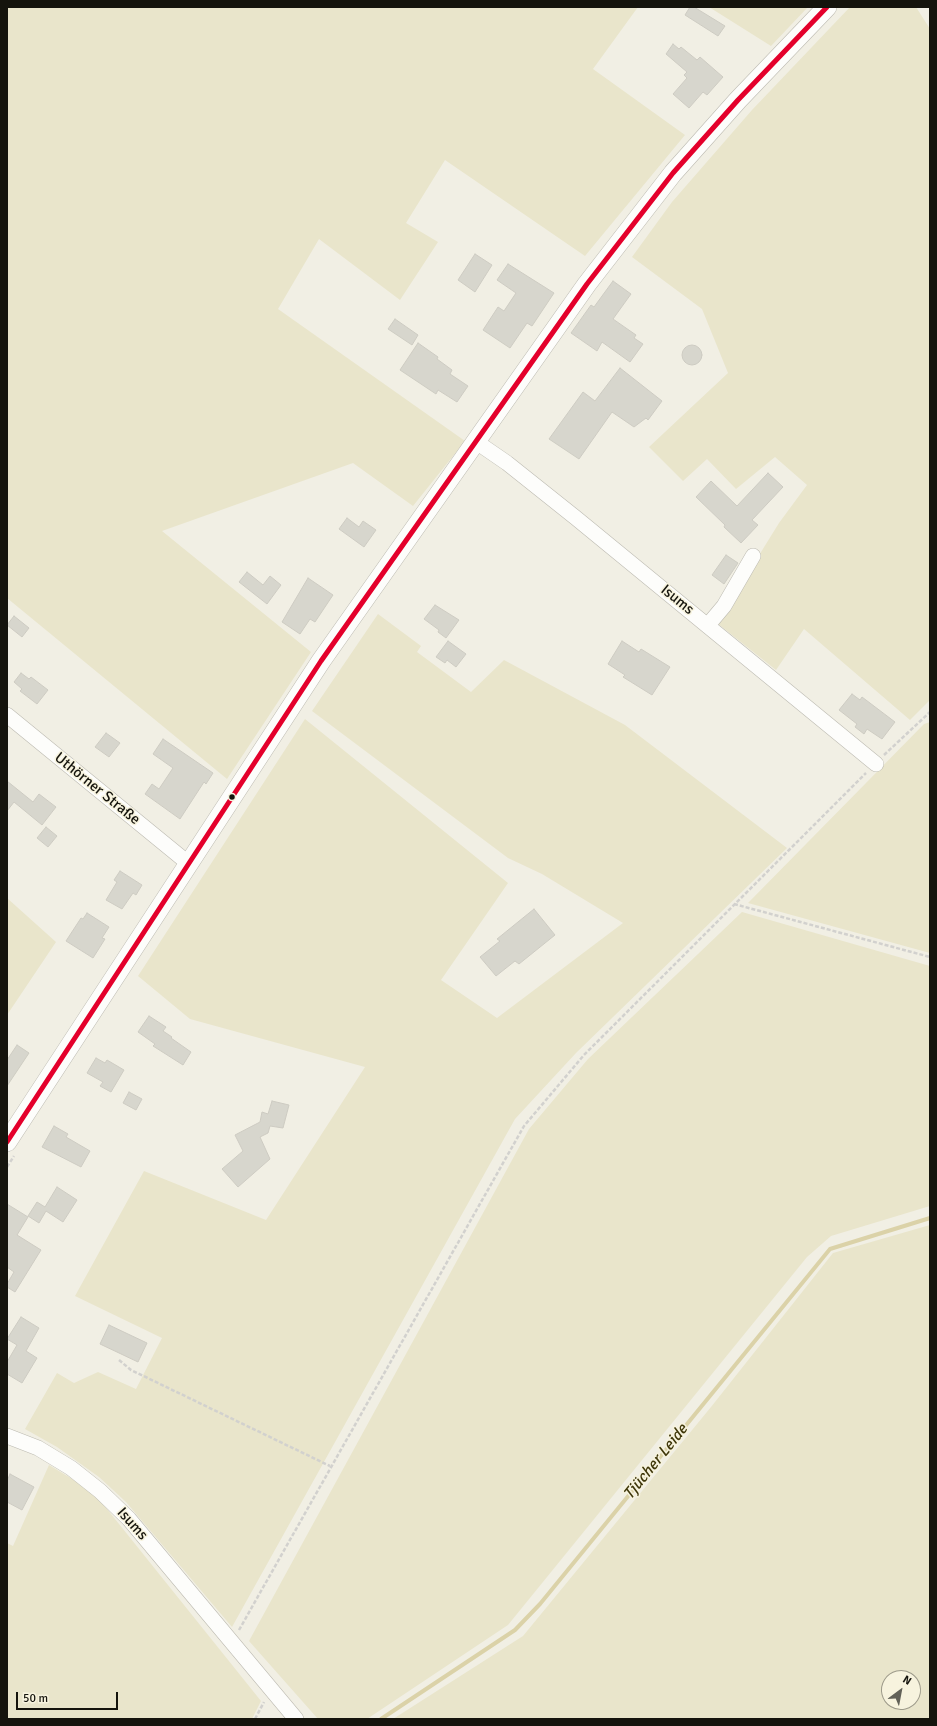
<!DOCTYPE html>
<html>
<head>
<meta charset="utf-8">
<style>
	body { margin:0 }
	#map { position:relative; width:937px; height:1726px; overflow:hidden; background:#f1efe4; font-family:Signika,sans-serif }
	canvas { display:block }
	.frame { position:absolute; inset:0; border:8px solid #15140d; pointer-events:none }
	.north { position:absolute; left:881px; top:1670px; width:40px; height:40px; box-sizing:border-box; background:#f7f3de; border:1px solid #9d9a8a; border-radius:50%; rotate:32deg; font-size:11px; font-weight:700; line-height:16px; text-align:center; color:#15140d }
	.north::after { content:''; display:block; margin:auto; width:14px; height:18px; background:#626158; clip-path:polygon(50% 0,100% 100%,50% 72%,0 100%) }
	.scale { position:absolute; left:16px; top:1692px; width:102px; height:18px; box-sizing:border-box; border:2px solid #15140d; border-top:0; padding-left:5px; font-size:12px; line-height:14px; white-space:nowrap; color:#15140d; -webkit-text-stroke:3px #f7f3de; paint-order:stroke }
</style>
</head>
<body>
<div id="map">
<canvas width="937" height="1726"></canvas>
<div class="frame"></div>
<div class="north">N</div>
<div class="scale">50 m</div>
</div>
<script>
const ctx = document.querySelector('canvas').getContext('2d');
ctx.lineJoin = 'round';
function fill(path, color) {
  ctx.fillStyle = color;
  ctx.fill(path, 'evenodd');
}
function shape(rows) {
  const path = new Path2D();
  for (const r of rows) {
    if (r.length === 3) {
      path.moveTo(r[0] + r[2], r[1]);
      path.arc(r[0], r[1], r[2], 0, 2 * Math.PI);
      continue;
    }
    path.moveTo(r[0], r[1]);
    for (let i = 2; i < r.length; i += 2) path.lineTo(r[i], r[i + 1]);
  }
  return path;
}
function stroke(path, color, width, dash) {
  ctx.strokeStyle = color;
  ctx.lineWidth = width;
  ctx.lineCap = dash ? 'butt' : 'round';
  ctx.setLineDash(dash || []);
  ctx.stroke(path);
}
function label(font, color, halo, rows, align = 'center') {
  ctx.font = font + ' Signika,sans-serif';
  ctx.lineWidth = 3;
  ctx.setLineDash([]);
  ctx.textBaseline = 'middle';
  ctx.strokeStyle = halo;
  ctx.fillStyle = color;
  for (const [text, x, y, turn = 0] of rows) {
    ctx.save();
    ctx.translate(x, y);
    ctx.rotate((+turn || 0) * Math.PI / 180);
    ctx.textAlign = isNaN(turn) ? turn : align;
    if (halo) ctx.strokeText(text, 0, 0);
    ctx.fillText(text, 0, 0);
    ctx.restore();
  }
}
const green = shape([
	[7,7,638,7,593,69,685,135,585,256,445,160,406,223,438,242,400,300,319,239,278,309,465,441,413,506,353,463,162,531,311,652,227,779,7,598],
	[709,7,808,7,771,46],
	[850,7,916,7,930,29,930,700,910,720,804,629,776,670,717,623,779,523,807,485,775,457,736,489,707,459,683,481,649,447,728,373,702,309,632,257,672,202,752,110],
	[378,614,421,646,417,652,471,692,504,660,625,725,787,848,576,1053,515,1119,232,1627,126,1502,99,1477,57,1447,25,1429,57,1373,74,1383,98,1372,136,1389,162,1338,75,1296,144,1171,266,1220,365,1067,190,1019,138,976,305,719,508,883,441,980,497,1018,623,923,542,874,508,858,312,711],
	[930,722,930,953,748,903,924,724],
	[7,898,56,942,7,1015],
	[742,912,930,966,930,1206,831,1236,807,1257,508,1625,367,1719,318,1719,249,1641,529,1129,588,1059],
	[930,1225,930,1719,393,1719,523,1636,711,1407,833,1253],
	[889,1678,913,1678,913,1702,889,1702],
	[49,1465,87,1488,103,1504,261,1701,252,1719,7,1719,7,1543,13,1546]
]);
const stream = shape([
	[381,1719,515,1630,540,1604,830,1249,930,1218]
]);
const building = shape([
	[690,7,694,7,725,26,718,36,685,15,690,7],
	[673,44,679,49,681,47,697,60,700,57,723,77,707,95,703,92,689,108,673,94,687,78,684,75,687,72,666,54,673,44],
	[475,254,492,265,475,292,458,280,475,254],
	[508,264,554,293,532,326,527,323,510,348,483,330,498,307,504,311,516,293,497,280,508,264],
	[613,281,631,294,613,319,636,335,634,338,643,344,630,362,602,342,597,351,571,333,591,305,594,307,613,281],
	[395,319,418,335,412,345,388,329,395,319],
	[418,343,438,357,437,359,452,370,450,374,468,386,457,402,438,390,436,394,400,370,418,343],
	[692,355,10],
	[620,368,662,401,648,420,646,418,634,427,612,412,579,459,549,439,583,392,595,401,620,368],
	[768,473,783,487,752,520,758,525,741,543,724,527,725,525,696,497,711,481,737,506,768,473],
	[347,518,359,527,363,521,376,530,364,547,339,529,347,518],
	[726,555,738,563,724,584,712,575,726,555],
	[247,572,263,585,270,576,281,585,267,604,239,582,247,572],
	[308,578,333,595,315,622,310,619,300,634,282,622,308,578],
	[435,605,459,620,446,638,438,632,439,630,424,619,435,605],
	[14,616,29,628,22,637,7,625,14,616],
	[448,641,466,654,456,667,447,660,445,663,436,657,448,641],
	[622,641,639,652,641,649,670,667,652,695,623,677,625,675,608,664,622,641],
	[21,673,29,679,31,677,48,690,37,704,20,691,22,689,14,682,21,673],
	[852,694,860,700,862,697,895,722,882,739,867,729,864,734,855,727,857,724,839,710,852,694],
	[106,733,120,743,109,757,95,747,106,733],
	[163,739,213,773,206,784,204,782,180,819,145,794,152,784,159,789,173,768,153,754,163,739],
	[7,781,33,802,39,794,56,807,42,825,14,802,7,811,7,781],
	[46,827,57,836,48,847,37,838,46,827],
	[120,871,142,885,136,895,133,893,122,909,106,900,117,882,114,880,120,871],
	[534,909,555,935,519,964,515,961,496,976,480,957,500,941,497,939,534,909],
	[87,913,109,927,102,938,105,939,93,958,66,941,81,918,83,919,87,913],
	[149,1016,166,1027,163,1031,172,1037,171,1038,191,1052,183,1065,153,1046,155,1044,138,1032,149,1016],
	[17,1045,29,1053,7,1086,7,1060,17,1045],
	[96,1058,105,1063,107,1060,124,1070,111,1092,100,1086,103,1082,87,1073,96,1058],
	[129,1092,142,1099,136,1110,123,1103,129,1092],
	[272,1101,289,1105,283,1128,270,1126,268,1133,260,1137,270,1159,238,1187,222,1169,243,1151,235,1135,260,1122,262,1112,268,1114,272,1101],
	[54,1126,68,1134,66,1137,90,1151,81,1167,42,1147,54,1126],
	[57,1187,77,1200,63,1222,46,1211,39,1223,28,1216,37,1202,45,1207,57,1187],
	[7,1204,28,1217,17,1235,41,1250,15,1292,7,1287,7,1284,14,1272,7,1267,7,1204],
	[21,1317,39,1328,26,1351,37,1358,22,1383,7,1374,7,1362,17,1345,7,1339,21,1317],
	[109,1325,147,1343,138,1362,100,1344,109,1325],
	[10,1474,34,1487,22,1510,7,1502,7,1481,10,1474]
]);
const path = shape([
	[884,755,930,712],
	[734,904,930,957],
	[7,1167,14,1156],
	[119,1360,131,1370,330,1466],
	[239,1630,524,1126,584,1055,866,773],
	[255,1719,264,1702]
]);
const minor = shape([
	[475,441,507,463,576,518,876,764],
	[708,625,724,606,753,556],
	[7,715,188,863],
	[7,1436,38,1448,71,1468,100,1491,129,1519,296,1719]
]);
const major = shape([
	[7,1142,321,661,587,284,673,173,738,100,827,7]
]);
const bus1 = shape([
	[7,1142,321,661,587,284,673,173,738,100,827,7]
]);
const markers = [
	[232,797,3.5,"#15140d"]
];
const streetNames = [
	["Isums",677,600,39],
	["Uthörner Straße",97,789,39],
	["Isums",132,1524,48]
];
const waterNames = [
	["Tjücher Leide",656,1462,-51]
];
fill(green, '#e9e5cb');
stroke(stream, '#dbd2a8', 4);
fill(building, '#d7d6cd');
stroke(building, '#cdcbc2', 1);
stroke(minor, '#bcbab1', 16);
stroke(major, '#bcbab1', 20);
stroke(path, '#d2d1ce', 2.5, [4, 2]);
stroke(minor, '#fdfdfb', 15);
stroke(major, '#fdfdfb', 19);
stroke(bus1, '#e4002b', 5);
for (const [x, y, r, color] of markers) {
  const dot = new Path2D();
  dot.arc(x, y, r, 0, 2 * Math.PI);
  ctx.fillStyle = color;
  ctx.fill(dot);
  stroke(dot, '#f7f3de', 1.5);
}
label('15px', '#15140d', '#f7f3de', streetNames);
label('italic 16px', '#3f370a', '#f7f3de', waterNames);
</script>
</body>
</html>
